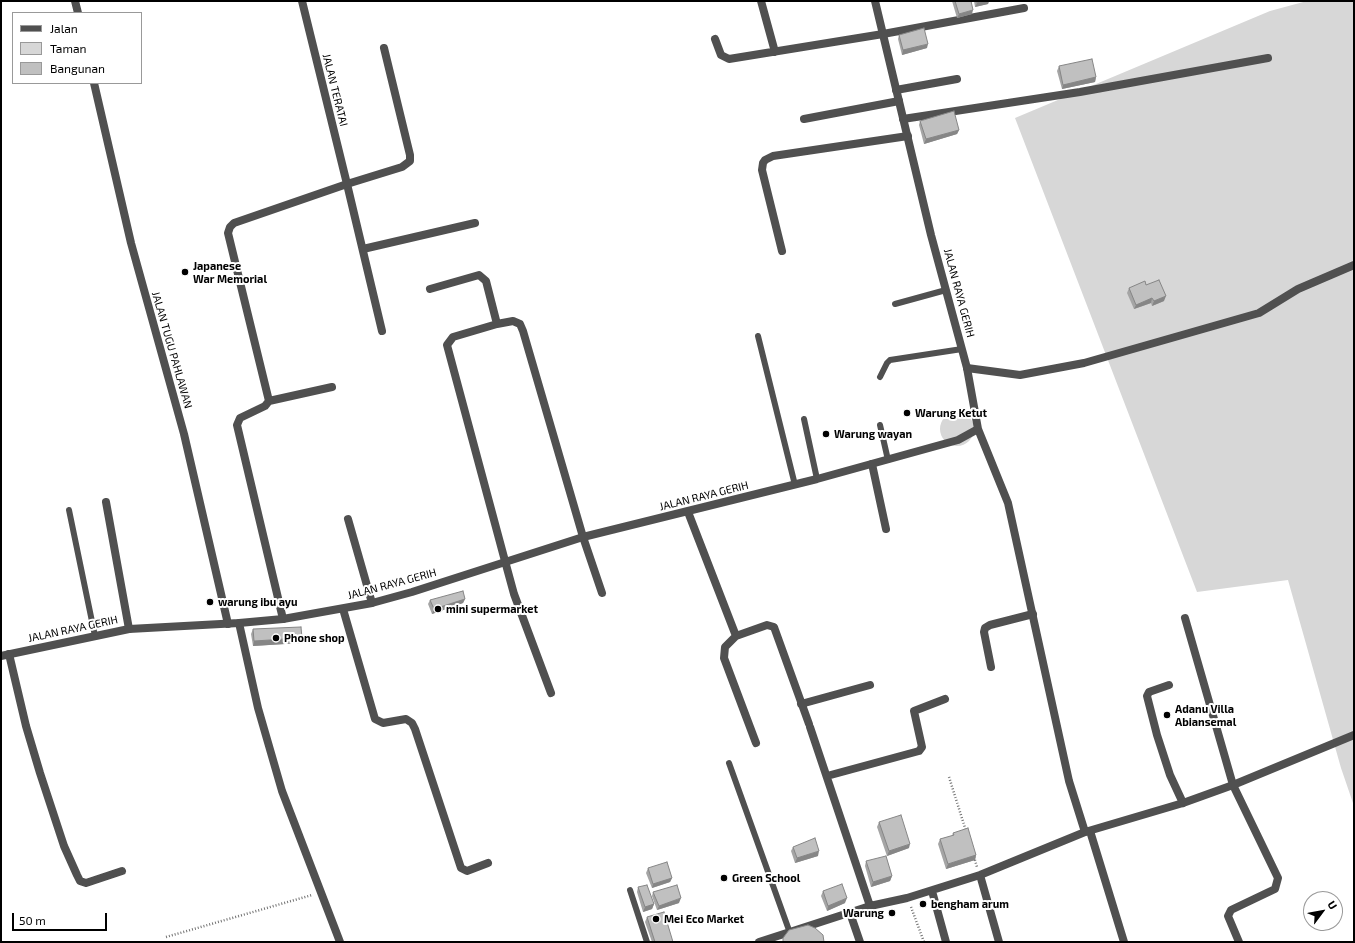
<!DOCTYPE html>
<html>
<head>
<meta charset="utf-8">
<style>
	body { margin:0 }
	#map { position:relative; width:1355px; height:943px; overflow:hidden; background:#fff; font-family:"Exo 2",sans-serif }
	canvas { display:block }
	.frame { position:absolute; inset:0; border:2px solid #000; pointer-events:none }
	.legend { position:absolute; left:12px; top:12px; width:130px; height:72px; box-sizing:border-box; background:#fff; border:1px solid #999; margin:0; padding:5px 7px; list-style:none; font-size:12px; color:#000 }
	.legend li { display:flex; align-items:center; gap:8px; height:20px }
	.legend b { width:20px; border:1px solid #999 }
	.north { position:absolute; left:1303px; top:891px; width:40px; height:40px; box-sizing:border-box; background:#fff; border:1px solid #999; border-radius:50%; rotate:58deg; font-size:11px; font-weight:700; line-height:16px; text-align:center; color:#000 }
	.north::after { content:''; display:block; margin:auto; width:14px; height:18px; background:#000; clip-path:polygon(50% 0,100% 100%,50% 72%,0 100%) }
	.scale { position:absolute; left:12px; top:913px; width:95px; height:18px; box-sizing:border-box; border:2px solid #000; border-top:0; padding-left:5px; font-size:12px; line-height:14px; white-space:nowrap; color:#000; -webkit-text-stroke:3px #fff; paint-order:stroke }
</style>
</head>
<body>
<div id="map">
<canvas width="1355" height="943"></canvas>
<div class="frame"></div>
<ul class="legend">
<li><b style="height:5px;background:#505050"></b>Jalan</li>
<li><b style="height:11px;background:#d7d7d7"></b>Taman</li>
<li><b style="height:11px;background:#c0c0c0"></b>Bangunan</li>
</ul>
<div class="north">U</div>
<div class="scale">50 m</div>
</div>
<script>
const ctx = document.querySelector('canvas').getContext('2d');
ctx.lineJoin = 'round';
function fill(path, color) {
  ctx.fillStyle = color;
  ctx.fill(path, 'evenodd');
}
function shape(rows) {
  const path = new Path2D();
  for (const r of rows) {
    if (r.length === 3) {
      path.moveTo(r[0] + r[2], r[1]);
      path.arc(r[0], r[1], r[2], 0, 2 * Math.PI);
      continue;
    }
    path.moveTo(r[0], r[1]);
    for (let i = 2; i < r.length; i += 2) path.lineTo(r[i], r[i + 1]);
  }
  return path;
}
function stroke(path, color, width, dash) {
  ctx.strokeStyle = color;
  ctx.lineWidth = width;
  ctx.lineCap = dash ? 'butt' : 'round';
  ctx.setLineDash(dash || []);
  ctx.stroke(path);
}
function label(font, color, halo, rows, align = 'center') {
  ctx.font = font + ' "Exo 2",sans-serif';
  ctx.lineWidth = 4;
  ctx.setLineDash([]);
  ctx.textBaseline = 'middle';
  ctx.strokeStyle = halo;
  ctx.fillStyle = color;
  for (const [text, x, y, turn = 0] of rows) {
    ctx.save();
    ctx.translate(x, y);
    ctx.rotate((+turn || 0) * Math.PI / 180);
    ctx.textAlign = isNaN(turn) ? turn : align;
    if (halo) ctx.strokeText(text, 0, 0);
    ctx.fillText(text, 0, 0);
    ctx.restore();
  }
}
const green = shape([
	[1307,1,1354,1,1354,806,1341,768,1288,580,1197,592,1015,118,1270,11],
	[957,429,17]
]);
const path = shape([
	[949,777,966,831],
	[974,857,977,867],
	[911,907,924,942],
	[166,937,312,895]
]);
const service = shape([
	[895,304,946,290],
	[758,336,795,485],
	[880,377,887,363,890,360,962,349],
	[804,419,817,479],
	[880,425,888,460],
	[69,510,95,636],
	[729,763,790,933],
	[630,890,647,942]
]);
const minor = shape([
	[75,1,78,13],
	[761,1,775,52],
	[715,39,721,55,729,59,883,34,1024,8],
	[94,83,131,243,184,434,228,624],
	[896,90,957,79],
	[804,119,899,101],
	[903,119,1080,92,1268,58],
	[363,249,475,223],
	[782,251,762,170,763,163,765,160,773,156,908,136],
	[430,289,479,275,486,281,497,324,453,337,447,345,505,561,514,594,551,693],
	[497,324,513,321,520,324,523,331,583,537,602,593],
	[382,331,347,184,402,167,410,161,410,155,384,48],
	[967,368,1020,375,1084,363,1259,313,1298,289,1354,265],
	[269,401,332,387],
	[872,464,886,529],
	[106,502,129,629],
	[688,512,736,636,767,625,774,627,809,724],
	[348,519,372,603],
	[343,609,375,719,383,723,406,719,412,723,415,729,461,868,467,871,488,863],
	[1185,618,1233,785,1278,878,1275,889,1231,910,1228,916,1239,942],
	[283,619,237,425,240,418,265,406,269,401,228,233,230,227,234,223,347,184,302,1],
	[239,623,258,708,282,791,340,942],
	[736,636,725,647,724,658,756,743],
	[9,654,26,726,40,773,64,846,77,875,80,881,86,883,122,871],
	[991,667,984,632,985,628,990,625,1033,614],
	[1169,685,1149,692,1147,696,1157,735,1170,775,1183,803],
	[801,704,870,685],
	[810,727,870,906],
	[827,776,919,751,922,747,914,711,945,699],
	[1090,831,1124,942],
	[980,875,999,942],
	[932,891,946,942],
	[850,913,860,942],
	[759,942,870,906,907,898,980,875,1085,832]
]);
const tertiary = shape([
	[978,429,1008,503,1069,781,1085,832,1183,803,1233,785,1354,735],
	[1,656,129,629,239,623,283,619,372,603,412,592,583,537,817,479,958,440,978,429,967,368,931,235,875,1]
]);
const wall = shape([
	[952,1,971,1,972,14,957,18],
	[974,1,989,1,988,4,975,7],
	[899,35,927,48,902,55,898,39],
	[1059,66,1096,77,1095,82,1062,89,1057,71],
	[920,121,959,130,957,134,924,144,919,125],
	[1146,285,1164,301,1152,306,1151,303,1134,309,1127,293,1129,288],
	[465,599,463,603,432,614,428,604,430,600],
	[253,629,302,638,301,643,253,646,251,634],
	[879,822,909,848,887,856,877,827],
	[953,833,976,855,975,860,946,869,938,844,940,839,952,836],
	[793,847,818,856,795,863,791,851],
	[866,861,892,876,890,881,871,887,865,866],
	[648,868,672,878,670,882,652,888,646,873],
	[638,887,654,904,652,909,643,912,637,892],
	[823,891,845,903,827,911,821,896],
	[653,892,679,903,657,910,652,896],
	[647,917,673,942,652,942,645,922]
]);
const shadedWall = shape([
	[984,1,989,1,988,4,975,7,977,3],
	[973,10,972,14,957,18,959,14],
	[928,44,927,48,902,55,903,50],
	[1096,77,1095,82,1062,89,1063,85],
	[959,130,957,134,924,144,926,139],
	[1166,296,1164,301,1152,306,1154,301],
	[1152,298,1151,303,1134,309,1136,305],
	[465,599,463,603,432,614,434,609],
	[302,638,301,643,253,646,254,641],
	[910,844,909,848,887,856,889,851],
	[819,851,818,856,795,863,797,858],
	[976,855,975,860,946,869,948,864],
	[892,876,890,881,871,887,873,882],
	[672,878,670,882,652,888,653,884],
	[681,898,679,903,657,910,659,906],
	[847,898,845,903,827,911,828,906],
	[654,904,652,909,643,912,645,907]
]);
const building = shape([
	[955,1,971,1,973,10,959,14,955,1],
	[977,1,984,1,977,3,977,1],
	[924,28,928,44,903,50,899,35,924,28],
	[1092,59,1096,77,1063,85,1059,66,1092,59],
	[954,111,959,130,926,139,920,121,954,111],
	[1159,280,1166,296,1154,301,1152,298,1136,305,1129,288,1145,281,1146,285,1159,280],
	[463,591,465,599,434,609,430,600,463,591],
	[301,627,302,638,254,641,253,629,301,627],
	[901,815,910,844,889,851,879,822,901,815],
	[968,828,976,855,948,864,940,839,954,835,953,833,968,828],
	[815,838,819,851,797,858,793,847,815,838],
	[886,856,892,876,873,882,866,861,886,856],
	[667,862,672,878,653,884,648,868,667,862],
	[842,884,847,898,828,906,823,891,842,884],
	[647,885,654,904,645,907,638,887,647,885],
	[677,885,681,898,659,906,653,892,677,885],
	[664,912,673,942,655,942,647,917,664,912],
	[808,925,815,928,823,935,824,942,783,942,783,938,789,930,808,925]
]);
const markers = [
	[185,272,4,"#000"],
	[907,413,4,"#000"],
	[826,434,4,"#000"],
	[210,602,4,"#000"],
	[438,609,4,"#000"],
	[276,638,4,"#000"],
	[1167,715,4,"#000"],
	[724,878,4,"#000"],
	[923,904,4,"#000"],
	[892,913,4,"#000"],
	[656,919,4,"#000"]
];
const streetNames = [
	["JALAN TERATAI",335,90,76],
	["JALAN RAYA GERIH",959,293,75],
	["JALAN TUGU PAHLAWAN",172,350,74],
	["JALAN RAYA GERIH",704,496,-14],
	["JALAN RAYA GERIH",392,584,-15],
	["JALAN RAYA GERIH",73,629,-12]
];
const poiNames = [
	["Japanese",193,266],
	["War Memorial",193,279],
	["Warung Ketut",915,413],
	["Warung wayan",834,434],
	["warung ibu ayu",218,602],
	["mini supermarket",446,609],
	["Phone shop",284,638],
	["Adanu Villa",1175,709],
	["Abiansemal",1175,722],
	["Green School",732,878],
	["bengham arum",931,904],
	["Warung",884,913,"right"],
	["Mei Eco Market",664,919]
];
fill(green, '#d7d7d7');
stroke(path, '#727272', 2.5, [1, 2]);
stroke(service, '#505050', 6);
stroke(minor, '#505050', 8);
stroke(tertiary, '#505050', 8);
fill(wall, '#a5a5a5');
fill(shadedWall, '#868686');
fill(building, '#c0c0c0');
stroke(building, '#868686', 1);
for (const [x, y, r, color] of markers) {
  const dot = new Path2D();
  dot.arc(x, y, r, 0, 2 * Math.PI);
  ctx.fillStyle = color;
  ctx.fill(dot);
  stroke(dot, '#fff', 1.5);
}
label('11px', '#000', '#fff', streetNames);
label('bold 11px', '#000', '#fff', poiNames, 'left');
</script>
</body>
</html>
